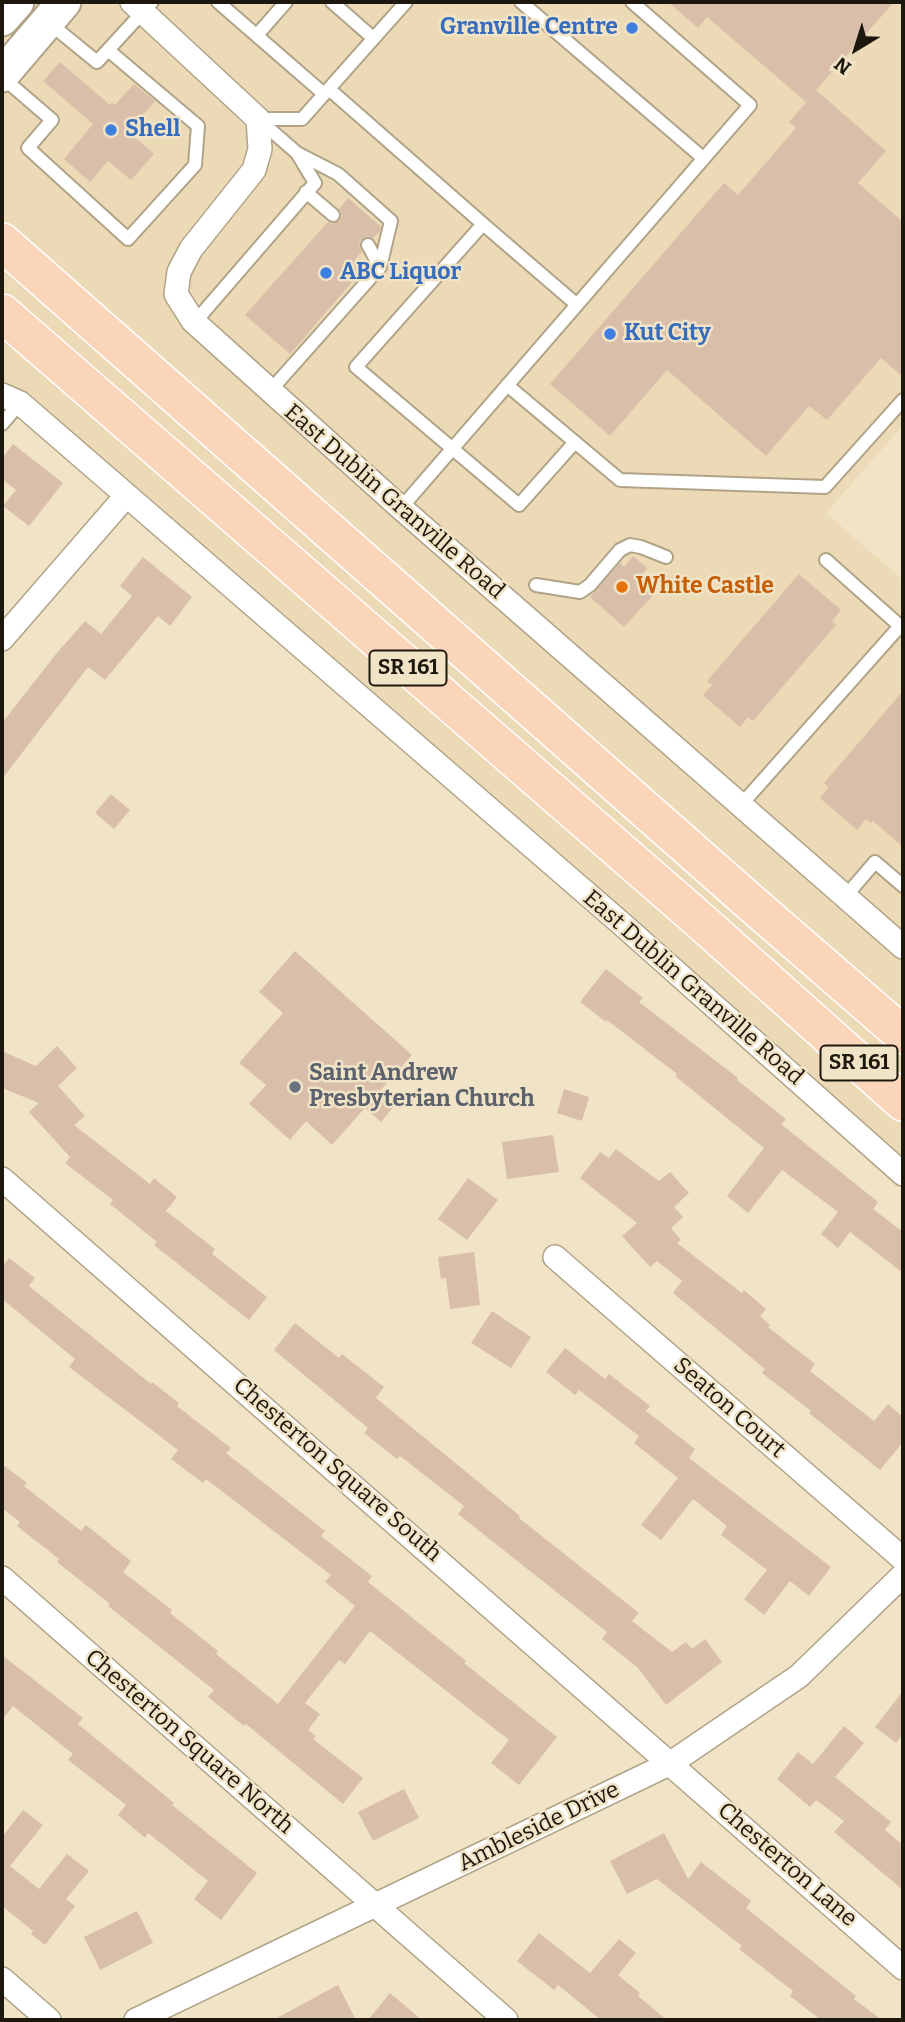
<!DOCTYPE html>
<html>
<head>
<meta charset="utf-8">
<style>
	body { margin:0 }
	#map { position:relative; width:905px; height:2022px; overflow:hidden; background:#f1e4c6; font-family:Bitter,serif }
	canvas { display:block }
	.frame { position:absolute; inset:0; border:4px solid #1d180d; pointer-events:none }
	.north { position:absolute; left:821px; top:14px; width:70px; height:70px; -webkit-text-stroke:5px #f1e4c6; paint-order:stroke; rotate:218deg; font-size:19px; font-weight:700; line-height:28px; text-align:center; color:#1d180d }
	.north::after { content:''; display:block; margin:auto; width:24px; height:32px; background:#1d180d; clip-path:polygon(50% 0,100% 100%,50% 72%,0 100%) }
</style>
</head>
<body>
<div id="map">
<canvas width="905" height="2022"></canvas>
<div class="frame"></div>
<div class="north">N</div>
</div>
<script>
const ctx = document.querySelector('canvas').getContext('2d');
ctx.lineJoin = 'round';
function fill(path, color) {
  ctx.fillStyle = color;
  ctx.fill(path, 'evenodd');
}
function shape(rows) {
  const path = new Path2D();
  for (const r of rows) {
    path.moveTo(r[0], r[1]);
    for (let i = 2; i < r.length; i += 2) path.lineTo(r[i], r[i + 1]);
  }
  return path;
}
function stroke(path, color, width, dash) {
  ctx.strokeStyle = color;
  ctx.lineWidth = width;
  ctx.lineCap = dash ? 'butt' : 'round';
  ctx.setLineDash(dash || []);
  ctx.stroke(path);
}
function label(font, color, halo, rows, align = 'center') {
  ctx.font = font + ' Bitter,serif';
  ctx.lineWidth = 5;
  ctx.setLineDash([]);
  ctx.textBaseline = 'middle';
  ctx.strokeStyle = halo;
  ctx.fillStyle = color;
  for (const [text, x, y, turn = 0] of rows) {
    ctx.save();
    ctx.translate(x, y);
    ctx.rotate((+turn || 0) * Math.PI / 180);
    ctx.textAlign = isNaN(turn) ? turn : align;
    if (halo) ctx.strokeText(text, 0, 0);
    ctx.fillText(text, 0, 0);
    ctx.restore();
  }
}
const built = shape([
	[2,2,903,2,903,425,826,513,903,580,903,1166,24,408,2,435]
]);
const building = shape([
	[668,2,894,2,816,90,886,151,858,183,903,222,903,377,881,358,827,420,809,406,766,456,667,370,610,436,550,384,724,183,738,195,796,128,789,122,815,92,806,102,707,17,698,28],
	[60,62,110,105,112,102,115,105,134,84,155,101,136,123,139,125,131,134,154,154,131,180,108,161,90,182,64,159,93,124,43,81],
	[348,198,381,227,380,231,373,238,368,236,361,240,359,245,362,252,355,259,364,268,290,354,245,315,328,222,332,224,339,221,342,216,339,209],
	[13,444,63,483,29,526,3,506,16,490,2,479,2,458],
	[633,556,647,568,638,580,654,594,624,627,590,597,620,563,624,567],
	[143,557,192,597,170,626,158,616,105,680,88,667,2,779,2,723,56,654,85,621,101,634,132,596,120,586],
	[799,574,841,610,832,621,836,625,753,721,748,717,740,727,703,695,712,685,707,681],
	[903,691,903,847,873,821,871,823,866,819,857,830,820,798,829,787,824,783],
	[111,794,130,810,114,829,95,813],
	[295,951,412,1055,378,1093,394,1106,381,1122,365,1108,332,1145,306,1121,290,1140,249,1104,266,1085,239,1063,283,1013,259,992],
	[606,969,643,998,639,1002,738,1078,737,1080,786,1119,781,1124,878,1202,873,1209,903,1232,903,1273,850,1232,838,1248,821,1234,838,1212,782,1170,748,1213,727,1196,764,1148,675,1076,677,1074,607,1020,606,1022,580,1002],
	[57,1046,77,1068,58,1086,85,1116,74,1125,150,1184,154,1178,177,1197,166,1211,215,1249,212,1254,267,1297,249,1320,154,1245,157,1242,110,1204,113,1200,65,1163,70,1157,29,1112,39,1103,2,1088,2,1051,36,1066],
	[564,1089,589,1097,582,1121,557,1113],
	[553,1135,559,1172,507,1179,502,1142],
	[616,1149,659,1181,670,1172,689,1193,674,1207,683,1217,671,1228,681,1240,677,1243,742,1293,744,1290,766,1309,760,1316,770,1325,768,1327,815,1364,810,1371,874,1421,888,1404,903,1417,903,1442,880,1470,809,1413,811,1411,762,1373,765,1369,673,1293,682,1281,657,1261,650,1267,622,1236,637,1223,580,1178,600,1152,609,1158],
	[468,1178,498,1200,467,1240,438,1219],
	[474,1252,480,1305,450,1309,446,1278,441,1279,438,1257],
	[9,1258,35,1278,29,1286,151,1384,152,1382,179,1403,177,1406,231,1448,226,1453,325,1531,321,1536,372,1576,368,1582,466,1661,464,1663,557,1737,519,1785,491,1763,509,1740,370,1631,345,1664,339,1660,305,1703,320,1714,308,1730,316,1736,313,1739,363,1778,343,1804,246,1724,244,1726,208,1697,214,1690,108,1606,110,1604,57,1562,59,1559,17,1526,20,1522,2,1508,2,1464,27,1483,24,1486,81,1531,86,1525,131,1561,123,1572,172,1610,170,1613,218,1651,216,1654,278,1704,355,1606,325,1582,331,1575,206,1479,203,1483,171,1459,178,1450,69,1367,75,1359,2,1299,2,1267],
	[492,1311,531,1337,511,1368,471,1343],
	[295,1323,339,1358,342,1354,384,1387,376,1398,520,1516,519,1518,639,1613,632,1621,672,1652,686,1642,692,1649,705,1639,722,1662,666,1705,638,1668,602,1639,607,1632,458,1514,464,1506,400,1456,397,1459,364,1433,368,1428,274,1350],
	[565,1348,605,1379,609,1374,650,1406,646,1411,695,1449,689,1458,831,1567,809,1596,790,1581,764,1615,744,1599,767,1570,721,1535,727,1526,693,1499,661,1540,641,1525,678,1478,634,1443,639,1436,579,1390,575,1395,546,1372],
	[2,1655,83,1718,78,1724,174,1803,172,1805,257,1873,221,1920,194,1899,208,1881,148,1833,145,1838,118,1815,126,1805,68,1760,73,1754,13,1706,2,1720],
	[903,1691,903,1734,896,1743,875,1727],
	[844,1726,864,1743,835,1777,891,1822,885,1830,903,1845,903,1890,834,1832,844,1821,816,1800,810,1807,777,1779,798,1752,813,1764],
	[404,1789,419,1818,373,1841,358,1812],
	[23,1810,43,1825,10,1866,39,1889,67,1854,89,1871,66,1899,75,1906,45,1945,31,1934,33,1931,2,1906,2,1837],
	[664,1833,688,1879,701,1862,751,1901,746,1908,856,1996,854,1999,882,2020,821,2020,790,1996,793,1991,739,1949,742,1946,657,1879,627,1894,610,1861],
	[137,1911,153,1943,100,1970,84,1937],
	[539,1933,590,1973,619,1939,636,1953,618,1975,640,1993,638,1996,667,2020,601,2020,558,1985,554,1990,517,1961],
	[338,1985,356,2020,273,2020],
	[390,1993,422,2020,368,2020]
]);
const service = shape([
	[218,2,324,94],
	[332,2,373,38],
	[521,2,703,158],
	[48,22,97,62,108,50],
	[257,35,286,2],
	[2,77,52,120,28,148,128,239,195,165,198,126,108,50,152,2],
	[329,89,483,224,356,367,519,505,575,442],
	[258,119,297,153,338,174,391,221,380,267],
	[258,119,302,119,406,2],
	[306,192,333,215],
	[483,224,576,304],
	[195,322,315,183,297,153],
	[507,385,620,480,825,487,903,400],
	[270,391,380,267,368,245],
	[2,424,20,403],
	[401,508,750,105,632,2],
	[826,560,900,626],
	[536,585,580,592,590,585,620,550,630,545,641,547,666,557],
	[741,805,900,626,903,629],
	[845,897,875,862,903,886]
]);
const minor = shape([
	[132,2,258,119,260,149,254,170,191,249,179,272,176,294,193,321,401,508,903,947],
	[2,395,20,403,623,925,903,1174],
	[2,639,126,496],
	[2,1179,903,1968],
	[555,1257,903,1559],
	[2,1578,506,2020],
	[2,1979,49,2020],
	[136,2020,671,1763,799,1676,903,1575]
]);
const secondary = shape([
	[2,19,17,2],
	[2,75,64,2]
]);
const primary = shape([
	[2,242,751,903,903,1035],
	[2,313,696,917,903,1102]
]);
const markers = [
	[632,28,7,"#3f7fe0"],
	[111,130,7,"#3f7fe0"],
	[326,273,7,"#3f7fe0"],
	[610,334,7,"#3f7fe0"],
	[622,587,7,"#e8710a"],
	[295,1087,7,"#6b7280"]
];
const shields = [
	[408,668,77],
	[859,1063,77]
];
const shieldNames = [
	["SR 161",408,668],
	["SR 161",859,1063]
];
const shopNames = [
	["Granville Centre",618,28,"right"],
	["Shell",125,130],
	["ABC Liquor",340,273],
	["Kut City",624,334]
];
const streetNames = [
	["East Dublin Granville Road",394,502,41],
	["East Dublin Granville Road",693,988,41],
	["Seaton Court",729,1408,41],
	["Chesterton Square South",337,1470,41],
	["Chesterton Square North",189,1742,41],
	["Ambleside Drive",539,1827,-26],
	["Chesterton Lane",787,1865,41]
];
const foodNames = [
	["White Castle",636,587]
];
const worshipNames = [
	["Saint Andrew",309,1074],
	["Presbyterian Church",309,1100]
];
fill(built, '#ebdab5');
fill(building, '#d9bea9');
stroke(service, '#b0a387', 16);
stroke(minor, '#b0a387', 26);
stroke(secondary, '#b0a387', 37);
stroke(primary, '#fff', 40);
stroke(service, '#fff', 12);
stroke(minor, '#fff', 23);
stroke(secondary, '#fff', 33);
stroke(primary, '#fbd5ba', 37);
for (const [x, y, r, color] of markers) {
  const dot = new Path2D();
  dot.arc(x, y, r, 0, 2 * Math.PI);
  ctx.fillStyle = color;
  ctx.fill(dot);
  stroke(dot, '#f1e4c6', 2.5);
}
for (const [x, y, w] of shields) {
  const box = new Path2D();
  box.roundRect(x - w / 2, y - 17.5, w, 35, 5);
  ctx.fillStyle = '#f1e4c6';
  ctx.fill(box);
  stroke(box, '#1d180d', 2);
}
label('bold 21px', '#1d180d', null, shieldNames);
label('bold 23px', '#366cbe', '#f1e4c6', shopNames, 'left');
label('23px', '#1d180d', '#f1e4c6', streetNames);
label('bold 23px', '#c56008', '#f1e4c6', foodNames, 'left');
label('bold 23px', '#5b616d', '#f1e4c6', worshipNames, 'left');
</script>
</body>
</html>
